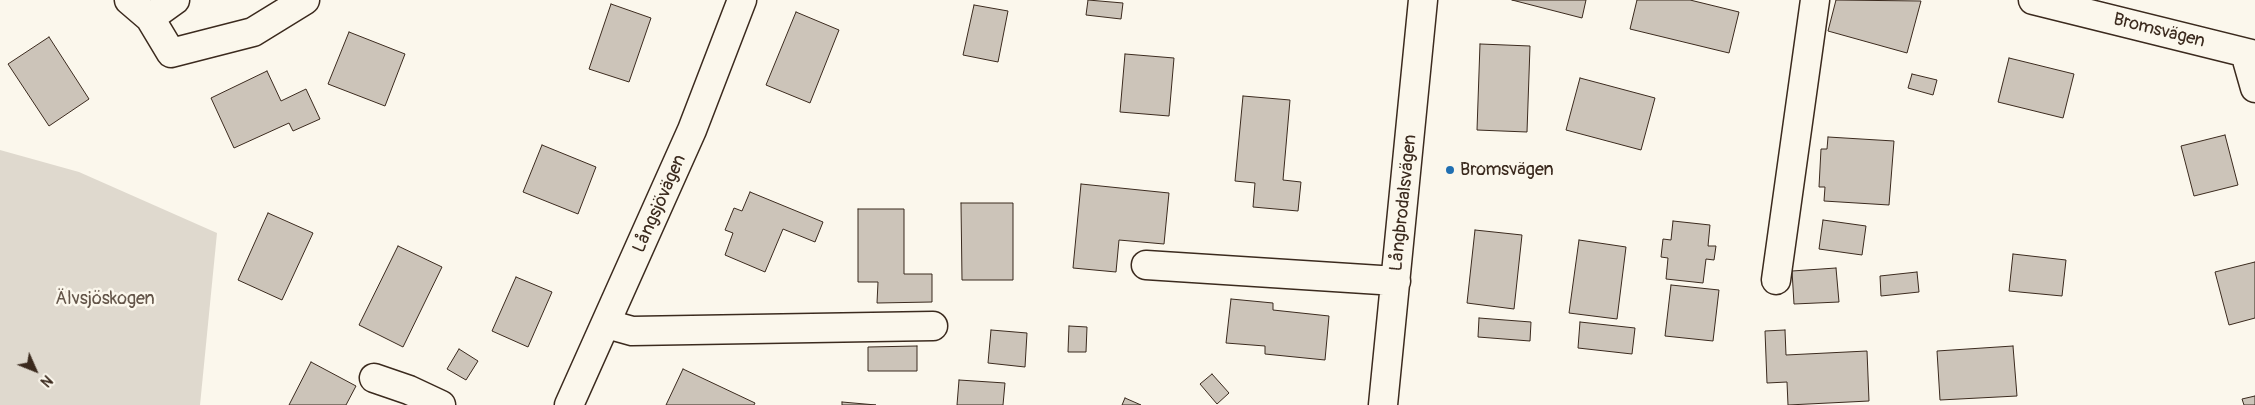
<!DOCTYPE html>
<html>
<head>
<meta charset="utf-8">
<style>
	body { margin:0 }
	#map { position:relative; width:2255px; height:405px; overflow:hidden; background:#fbf7ec; font-family:Pangolin,sans-serif }
	canvas { display:block }
	.north { position:absolute; left:10px; top:345px; width:50px; height:50px; -webkit-text-stroke:4px #fbf7ec; paint-order:stroke; rotate:134deg; font-size:14px; font-weight:700; line-height:20px; text-align:center; color:#3b2a1e }
	.north::after { content:''; display:block; margin:auto; width:18px; height:22px; background:#3b2a1e; clip-path:polygon(50% 0,100% 100%,50% 72%,0 100%) }
</style>
</head>
<body>
<div id="map">
<canvas width="2255" height="405"></canvas>
<div class="north">N</div>
</div>
<script>
const ctx = document.querySelector('canvas').getContext('2d');
ctx.lineJoin = 'round';
function fill(path, color) {
  ctx.fillStyle = color;
  ctx.fill(path, 'evenodd');
}
function shape(rows) {
  const path = new Path2D();
  for (const r of rows) {
    path.moveTo(r[0], r[1]);
    for (let i = 2; i < r.length; i += 2) path.lineTo(r[i], r[i + 1]);
  }
  return path;
}
function stroke(path, color, width, dash) {
  ctx.strokeStyle = color;
  ctx.lineWidth = width;
  ctx.lineCap = dash ? 'butt' : 'round';
  ctx.setLineDash(dash || []);
  ctx.stroke(path);
}
function label(font, color, halo, rows, align = 'center') {
  ctx.font = font + ' Pangolin,sans-serif';
  ctx.lineWidth = 5;
  ctx.setLineDash([]);
  ctx.textBaseline = 'middle';
  ctx.strokeStyle = halo;
  ctx.fillStyle = color;
  for (const [text, x, y, turn = 0] of rows) {
    ctx.save();
    ctx.translate(x, y);
    ctx.rotate((+turn || 0) * Math.PI / 180);
    ctx.textAlign = isNaN(turn) ? turn : align;
    if (halo) ctx.strokeText(text, 0, 0);
    ctx.fillText(text, 0, 0);
    ctx.restore();
  }
}
const green = shape([
	[0,150,79,172,217,233,200,405,0,405]
]);
const building = shape([
	[1088,0,1123,3,1121,19,1086,15,1088,0],
	[1512,0,1586,0,1582,18,1512,0],
	[1637,0,1690,0,1739,12,1729,53,1630,29,1637,0],
	[1836,0,1921,1,1907,53,1828,31,1836,0],
	[611,4,651,18,629,82,589,69,611,4],
	[974,5,1008,11,998,62,963,55,974,5],
	[796,12,839,30,810,103,766,85,796,12],
	[349,32,405,54,385,106,328,84,349,32],
	[49,37,89,99,49,126,8,64,49,37],
	[1480,44,1530,46,1527,132,1477,130,1480,44],
	[1125,54,1174,58,1169,116,1120,112,1125,54],
	[2009,58,2074,74,2063,118,1998,102,2009,58],
	[267,71,281,101,306,89,320,119,293,131,289,123,234,148,211,98,267,71],
	[1912,74,1937,80,1933,95,1908,88,1912,74],
	[1580,78,1655,98,1641,150,1566,130,1580,78],
	[1243,96,1290,100,1283,180,1301,182,1298,211,1253,207,1255,183,1235,181,1243,96],
	[2225,135,2238,185,2194,196,2181,146,2225,135],
	[1828,137,1894,141,1889,205,1824,201,1825,187,1819,187,1821,149,1827,149,1828,137],
	[542,145,596,167,578,214,523,192,542,145],
	[1081,184,1169,193,1164,244,1119,240,1116,272,1073,268,1081,184],
	[750,192,823,222,815,242,783,229,765,272,725,255,733,233,725,230,734,208,742,211,750,192],
	[961,203,1013,203,1013,280,962,280,961,203],
	[858,209,904,209,904,274,932,274,932,302,877,303,878,282,858,282,858,209],
	[268,213,313,233,282,300,238,280,268,213],
	[1823,220,1866,226,1862,255,1819,249,1823,220],
	[1673,221,1710,225,1708,246,1716,246,1714,260,1706,259,1703,283,1666,279,1668,258,1661,257,1663,239,1671,240,1673,221],
	[1475,230,1522,235,1514,309,1467,303,1475,230],
	[1579,240,1626,247,1617,319,1569,313,1579,240],
	[398,246,442,267,403,347,359,325,398,246],
	[2013,254,2066,260,2062,296,2009,291,2013,254],
	[2255,262,2255,318,2229,325,2215,272,2255,262],
	[1836,268,1839,302,1794,304,1792,271,1836,268],
	[1917,272,1919,292,1881,296,1880,276,1917,272],
	[516,277,552,292,528,347,492,331,516,277],
	[1671,285,1719,290,1713,341,1665,336,1671,285],
	[1231,299,1273,303,1273,310,1329,316,1325,360,1265,354,1265,346,1226,343,1231,299],
	[1479,318,1531,322,1530,341,1478,337,1479,318],
	[1580,322,1635,328,1632,354,1578,348,1580,322],
	[1069,326,1087,327,1086,352,1068,352,1069,326],
	[991,330,1027,333,1025,367,988,363,991,330],
	[1785,330,1786,355,1867,351,1869,401,1788,405,1787,382,1767,383,1765,331,1785,330],
	[917,346,917,371,868,371,868,347,917,346],
	[2013,346,2017,396,1940,400,1937,351,2013,346],
	[459,349,478,361,466,380,447,369,459,349],
	[311,362,356,386,346,405,289,405,311,362],
	[683,369,755,403,754,405,666,405,683,369],
	[1212,374,1229,393,1217,404,1200,384,1212,374],
	[959,380,1005,383,1003,405,957,405,959,380],
	[2255,396,2255,405,2244,405,2242,399,2255,396],
	[1125,398,1141,405,1122,405,1125,398],
	[842,402,876,405,842,405,842,402]
]);
const minor = shape([
	[129,0,150,18,171,53,253,32,305,0],
	[2033,0,2255,55],
	[150,18,175,0],
	[2245,53,2255,88],
	[1146,265,1396,281],
	[1776,280,1815,0],
	[607,324,632,331,933,326],
	[374,378,409,390,441,405],
	[569,405,692,130,742,0],
	[1383,405,1423,0]
]);
const markers = [
	[1450,170,5,"#1f6fb2"]
];
const streetNames = [
	["Bromsvägen",2159,31,14],
	["Långbrodalsvägen",1404,203,-84],
	["Långsjövägen",660,204,-66]
];
const poiNames = [
	["Bromsvägen",1460,170]
];
const parkNames = [
	["Älvsjöskogen",105,299]
];
fill(green, '#dfd9ce');
fill(building, '#ccc4b9');
stroke(building, '#3b2a1e', 1);
stroke(minor, '#3b2a1e', 31);
stroke(minor, '#fbf7ec', 28);
for (const [x, y, r, color] of markers) {
  const dot = new Path2D();
  dot.arc(x, y, r, 0, 2 * Math.PI);
  ctx.fillStyle = color;
  ctx.fill(dot);
  stroke(dot, '#fbf7ec', 2);
}
label('18px', '#3b2a1e', '#fbf7ec', streetNames);
label('18px', '#3b2a1e', '#fbf7ec', poiNames, 'left');
label('18px', '#64564a', '#fbf7ec', parkNames);
</script>
</body>
</html>
